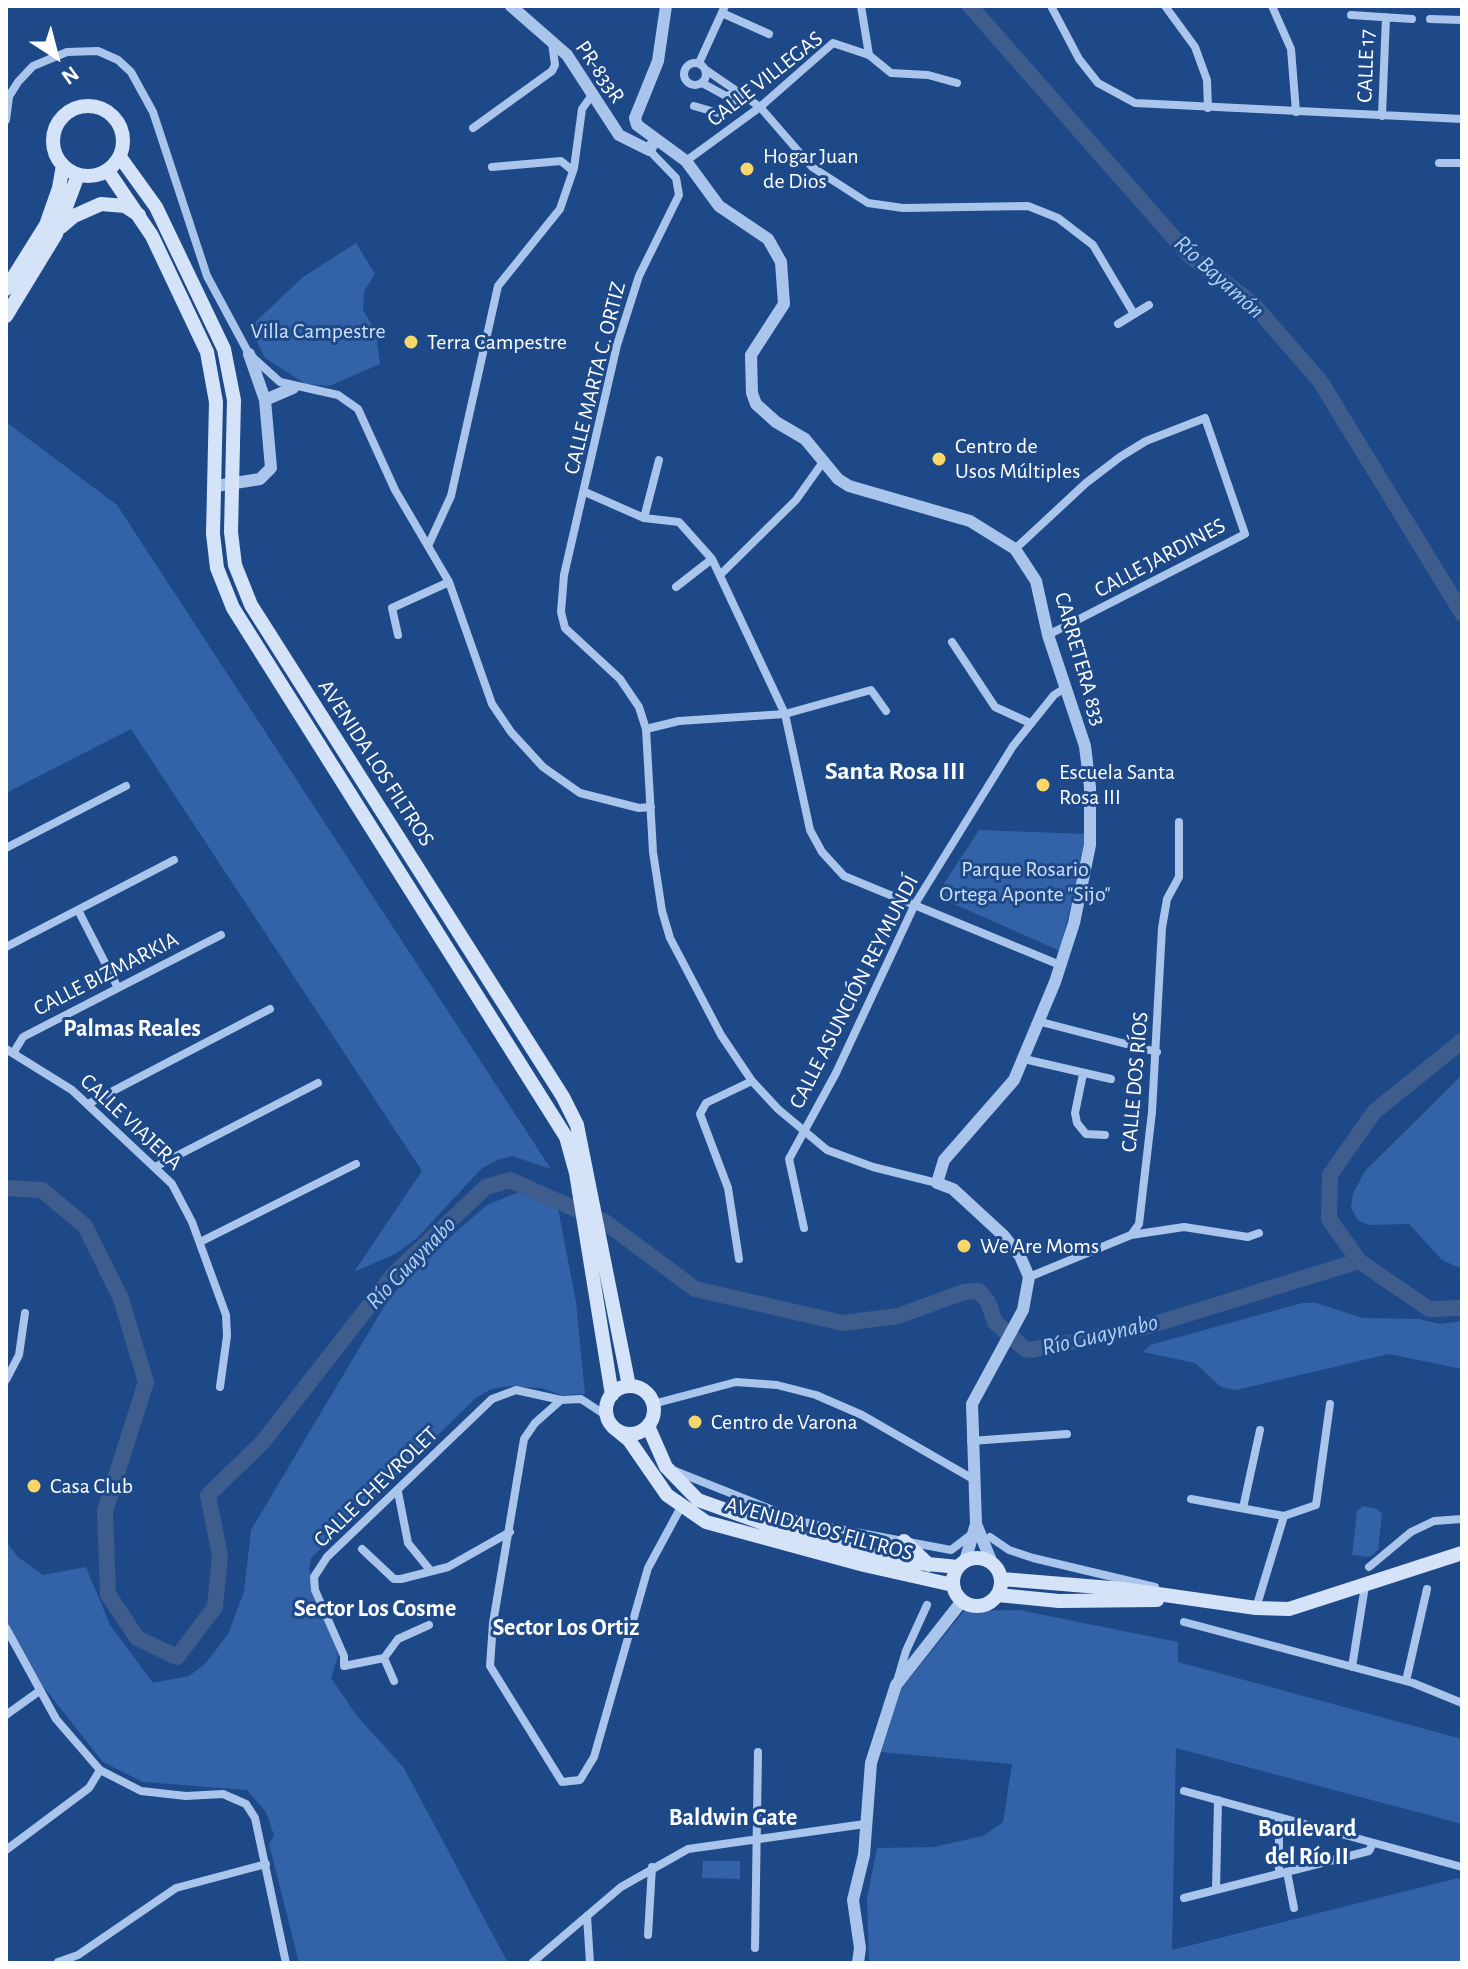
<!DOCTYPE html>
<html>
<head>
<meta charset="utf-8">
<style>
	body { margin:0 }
	#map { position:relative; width:1468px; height:1969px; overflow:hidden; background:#1e4989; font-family:"Alegreya Sans",sans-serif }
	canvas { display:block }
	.frame { position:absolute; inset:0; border:8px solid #fff; pointer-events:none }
	.north { position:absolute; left:16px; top:16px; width:80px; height:80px; -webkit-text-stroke:6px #1e4989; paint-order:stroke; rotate:144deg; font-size:22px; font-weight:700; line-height:32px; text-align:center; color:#fff }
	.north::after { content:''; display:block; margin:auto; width:28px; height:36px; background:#fff; clip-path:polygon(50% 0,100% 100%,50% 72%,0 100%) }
</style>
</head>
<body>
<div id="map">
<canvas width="1468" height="1969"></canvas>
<div class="frame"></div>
<div class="north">N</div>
</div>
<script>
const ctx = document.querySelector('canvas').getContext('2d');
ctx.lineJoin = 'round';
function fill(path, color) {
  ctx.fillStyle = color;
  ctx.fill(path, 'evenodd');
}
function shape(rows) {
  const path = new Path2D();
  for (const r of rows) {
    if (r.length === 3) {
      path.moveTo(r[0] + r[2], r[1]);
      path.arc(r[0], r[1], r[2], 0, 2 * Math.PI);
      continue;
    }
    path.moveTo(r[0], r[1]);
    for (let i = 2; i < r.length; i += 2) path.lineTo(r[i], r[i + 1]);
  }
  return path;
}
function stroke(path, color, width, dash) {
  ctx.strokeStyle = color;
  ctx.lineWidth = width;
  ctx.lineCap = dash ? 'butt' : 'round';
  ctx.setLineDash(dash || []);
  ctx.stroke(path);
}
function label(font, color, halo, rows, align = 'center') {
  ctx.font = font + ' "Alegreya Sans",sans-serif';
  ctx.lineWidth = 6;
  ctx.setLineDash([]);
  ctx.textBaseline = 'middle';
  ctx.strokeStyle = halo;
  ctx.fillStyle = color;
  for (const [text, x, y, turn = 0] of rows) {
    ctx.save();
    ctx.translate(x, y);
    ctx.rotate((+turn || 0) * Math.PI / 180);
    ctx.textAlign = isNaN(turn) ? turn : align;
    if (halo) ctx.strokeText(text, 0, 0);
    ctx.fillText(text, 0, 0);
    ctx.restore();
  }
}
const green = shape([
	[356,243,375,274,364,291,363,310,376,332,380,364,329,386,306,384,265,358,250,327,303,277],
	[6,422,117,505,551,1169,512,1156,497,1160,481,1169,417,1238,395,1254,354,1272,422,1171,131,729,6,793],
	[979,830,1087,834,1060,951,936,896],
	[1462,1075,1462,1269,1442,1260,1409,1224,1368,1225,1358,1220,1351,1208,1353,1193,1365,1171],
	[526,1189,557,1203,576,1302,585,1394,562,1395,541,1388,509,1386,491,1389,476,1398,311,1558,309,1569,334,1638,338,1656,331,1678,357,1716,404,1768,508,1963,299,1963,269,1844,274,1835,266,1812,247,1790,143,1782,103,1762,42,1685,6,1620,6,1541,18,1557,43,1575,86,1567,110,1625,153,1683,189,1676,206,1663,228,1634,244,1592,251,1530,388,1300,418,1265,487,1205],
	[1302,1303,1316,1303,1363,1318,1419,1319,1440,1324,1462,1321,1462,1369,1389,1354,1236,1390,1221,1387,1195,1363,1143,1352,1150,1345],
	[1363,1506,1377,1509,1382,1514,1378,1550,1370,1557,1352,1555,1357,1511],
	[1019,1610,1178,1642,1178,1662,1462,1739,1462,1824,1176,1748,1172,1950,1458,1878,1462,1882,1462,1963,869,1963,867,1898,877,1848,933,1847,983,1836,1003,1822,1012,1764,881,1752,901,1689,964,1611],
	[703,1861,740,1861,740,1879,702,1878]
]);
const river = shape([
	[970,6,1189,255,1252,303,1320,381,1462,613],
	[1462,1041,1374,1112,1330,1175,1329,1219,1359,1261,1429,1309,1462,1308],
	[6,1188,42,1190,85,1226,121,1299,146,1382,105,1511,108,1594,137,1638,177,1657,215,1607,220,1556,208,1495,262,1443,393,1275,486,1187,510,1180,605,1222,695,1289,843,1323,898,1316,964,1292,979,1291,988,1302,995,1322,1025,1349,1031,1350,1142,1328,1359,1261]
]);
const minor = shape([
	[861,6,869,55],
	[1051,6,1079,59,1098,83,1135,103,1462,119],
	[1165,6,1195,47,1207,80,1208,108],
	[1272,6,1291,49,1296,112],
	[722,13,769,34],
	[1351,15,1412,19],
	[1430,19,1462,20],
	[695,74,11],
	[699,63,725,6],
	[706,70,760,107,812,167,868,203,903,208,1028,206,1058,218,1093,245,1134,314],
	[702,83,726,96,736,93],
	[6,101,18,82,33,66,67,52,98,51,118,60,131,72,153,112,207,276,249,354,280,382,338,395,358,409,395,490,449,582,492,704,511,732,543,767,580,793,639,808,651,807],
	[694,106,718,113,732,108,741,95],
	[1382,116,1386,17],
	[6,120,9,97],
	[473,128,552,71,555,65,552,43],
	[649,150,676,178,679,195,639,276,617,345,564,575,561,612,565,628,620,679,639,707,646,729,653,852,662,911,670,938,721,1035,752,1081,778,1109,827,1150,873,1167,937,1183],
	[686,161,760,107,833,43,869,55,891,73,928,75,957,83],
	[1439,163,1462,163],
	[492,167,561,161,573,171],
	[1118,324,1149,305],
	[585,492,644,518,679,522,712,559,785,714,810,830,822,852,844,876,1060,965],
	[644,518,659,460],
	[428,546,451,496,498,286,560,209,574,168,582,109,592,95],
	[1015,549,1086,483,1120,457,1146,441,1205,418,1245,534,1048,635],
	[721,574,796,500,823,462],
	[676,587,712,559],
	[398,635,392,608,449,582],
	[952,642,995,707,1030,723],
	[646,729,679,721,785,714,871,690,886,711],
	[6,848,126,786],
	[78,910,118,988],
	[6,947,174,860],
	[1041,1022,1157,1052],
	[6,1049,72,1090,172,1184,192,1222,226,1315,227,1336,220,1387],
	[14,1052,23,1037,221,935],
	[1024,1059,1111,1079],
	[1083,1074,1075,1113,1077,1123,1086,1134,1105,1135],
	[88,1104,270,1009],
	[157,1166,318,1083],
	[804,1228,789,1159,836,1073,915,904,1013,746,1054,695,1065,688],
	[1131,1235,1139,1224,1152,1112,1162,928,1167,899,1179,877,1179,822],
	[200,1242,356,1164],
	[739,1259,728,1188,700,1114,706,1103,752,1081],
	[1029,1277,1131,1235,1184,1227,1248,1237,1259,1233],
	[6,1380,19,1355,25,1313],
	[561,1400,535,1423,524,1439,493,1623,490,1666,562,1782,580,1780,594,1757,648,1568,681,1507],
	[653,1404,736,1382,777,1385,816,1395,862,1415,973,1479],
	[971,1441,1067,1434],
	[675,1471,803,1522,823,1526,951,1550,972,1534],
	[398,1492,408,1543,430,1570],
	[1191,1499,1284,1516],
	[1243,1508,1260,1430],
	[990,1537,1009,1550,1033,1558,1155,1587],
	[362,1549,394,1579,401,1579,448,1567,510,1532],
	[1369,1567,1411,1532,1434,1521,1462,1519],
	[1256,1608,1284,1516,1316,1505,1330,1404],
	[1184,1622,1413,1683,1462,1703],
	[6,1628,56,1719,100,1770,141,1791,186,1796,223,1794,246,1804,255,1818,286,1963],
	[384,1658,398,1639,429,1625],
	[1352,1667,1365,1586],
	[898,1678,906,1651,927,1605],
	[394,1681,384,1658,344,1666,344,1656,315,1590,314,1577,327,1557,492,1399,516,1390,561,1400,581,1399,607,1416],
	[1406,1681,1427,1589],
	[6,1715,38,1692],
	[1184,1791,1462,1867],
	[6,1850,89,1788,100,1770],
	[1287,1872,1294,1908],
	[1279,1874,1279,1817],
	[1216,1890,1218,1800],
	[1184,1898,1369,1851,1373,1843],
	[587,1916,590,1963],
	[648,1935,652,1867],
	[755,1948,758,1752],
	[58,1962,78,1955,176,1888,266,1864],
	[533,1962,621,1887,688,1849,865,1824]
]);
const tertiary = shape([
	[511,6,567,55,619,135,649,150,654,142],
	[666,6,658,61,635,118,637,125,686,161,719,206,768,239,781,262,784,304,751,355,752,393,756,404,776,422,805,439,838,479,849,486,970,521,1015,549,1036,581,1048,635,1085,746,1090,787,1090,845,1074,923,1055,982,1014,1080,944,1160,937,1183,953,1189,1004,1236,1020,1256,1029,1277,1023,1310,972,1404,976,1524,992,1563],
	[265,400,293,388],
	[216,486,260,479,271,468,265,400,249,354],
	[965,1561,976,1524],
	[858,1963,860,1948,853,1900,864,1855,871,1763,896,1685,962,1601]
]);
const secondary = shape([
	[88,141,35],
	[120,157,156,207,224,349,234,400,231,532,235,565,251,605,563,1097,577,1125,629,1386],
	[108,171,152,236,207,352,216,402,213,534,217,568,233,608,566,1137,576,1173,612,1395],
	[61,227,74,216,101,204,125,206,139,215],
	[6,289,46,225,59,188,63,165],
	[6,316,56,234,78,175],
	[630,1410,24],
	[648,1426,666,1467,698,1500,805,1538,897,1561,958,1567],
	[618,1431,629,1440,667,1495,706,1522,864,1565,953,1585],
	[904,1541,929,1565],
	[977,1582,24],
	[1002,1579,1123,1589,1256,1608,1289,1609,1462,1553],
	[998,1595,1059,1601,1157,1600]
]);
const markers = [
	[747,169,8,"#fad669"],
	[411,342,8,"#fad669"],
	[939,459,8,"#fad669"],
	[1043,785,8,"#fad669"],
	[964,1246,8,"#fad669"],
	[695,1422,8,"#fad669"],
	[34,1486,8,"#fad669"]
];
const streetNames = [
	["CALLE 17",1366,66,-88],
	["PR-833R",600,72,56],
	["CALLE VILLEGAS",765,79,-38],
	["CALLE MARTA C. ORTIZ",595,378,-76],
	["CALLE JARDINES",1160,558,-28],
	["CARRETERA 833",1080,659,74],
	["AVENIDA LOS FILTROS",376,763,57],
	["CALLE BIZMARKIA",106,974,-27],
	["CALLE ASUNCIÓN REYMUNDÍ",854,992,-63],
	["CALLE DOS RÍOS",1135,1082,-85],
	["CALLE VIAJERA",131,1122,43],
	["CALLE CHEVROLET",376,1487,-44],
	["AVENIDA LOS FILTROS",819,1529,15]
];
const poiNames = [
	["Hogar Juan",763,156],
	["de Dios",763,181],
	["Terra Campestre",427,342],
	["Centro de",955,446],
	["Usos Múltiples",955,471],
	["Escuela Santa",1059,772],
	["Rosa III",1059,797],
	["We Are Moms",980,1246],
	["Centro de Varona",711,1422],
	["Casa Club",50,1486]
];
const parkNames = [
	["Villa Campestre",318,331],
	["Parque Rosario",1025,869],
	["Ortega Aponte \"Sijo\"",1025,894]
];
const waterNames = [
	["Río Bayamón",1219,277,42],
	["Río Guaynabo",411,1263,-46],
	["Río Guaynabo",1100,1335,-13]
];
const neighbourhoodNames = [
	["Palmas Reales",132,1029],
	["Sector Los Cosme",375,1609],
	["Sector Los Ortiz",566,1628],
	["Baldwin Gate",733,1818],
	["Boulevard",1307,1829],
	["del Río II",1307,1857]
];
const quarterNames = [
	["Santa Rosa III",895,771]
];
fill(green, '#3262a7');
stroke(river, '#3e5d8c', 16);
stroke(minor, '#a9c5eb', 8);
stroke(tertiary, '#a9c5eb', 12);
stroke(secondary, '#d5e3f9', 14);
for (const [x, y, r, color] of markers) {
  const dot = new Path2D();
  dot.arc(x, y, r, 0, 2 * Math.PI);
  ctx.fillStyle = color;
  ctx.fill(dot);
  stroke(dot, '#1e4989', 3);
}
label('22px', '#fff', '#1e4989', streetNames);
label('22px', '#fff', '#1e4989', poiNames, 'left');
label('22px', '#cee0f8', '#1e4989', parkNames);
label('italic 24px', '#b5cff3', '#1e4989', waterNames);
label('bold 24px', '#fff', '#1e4989', neighbourhoodNames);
label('bold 26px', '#fff', '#1e4989', quarterNames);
</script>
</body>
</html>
